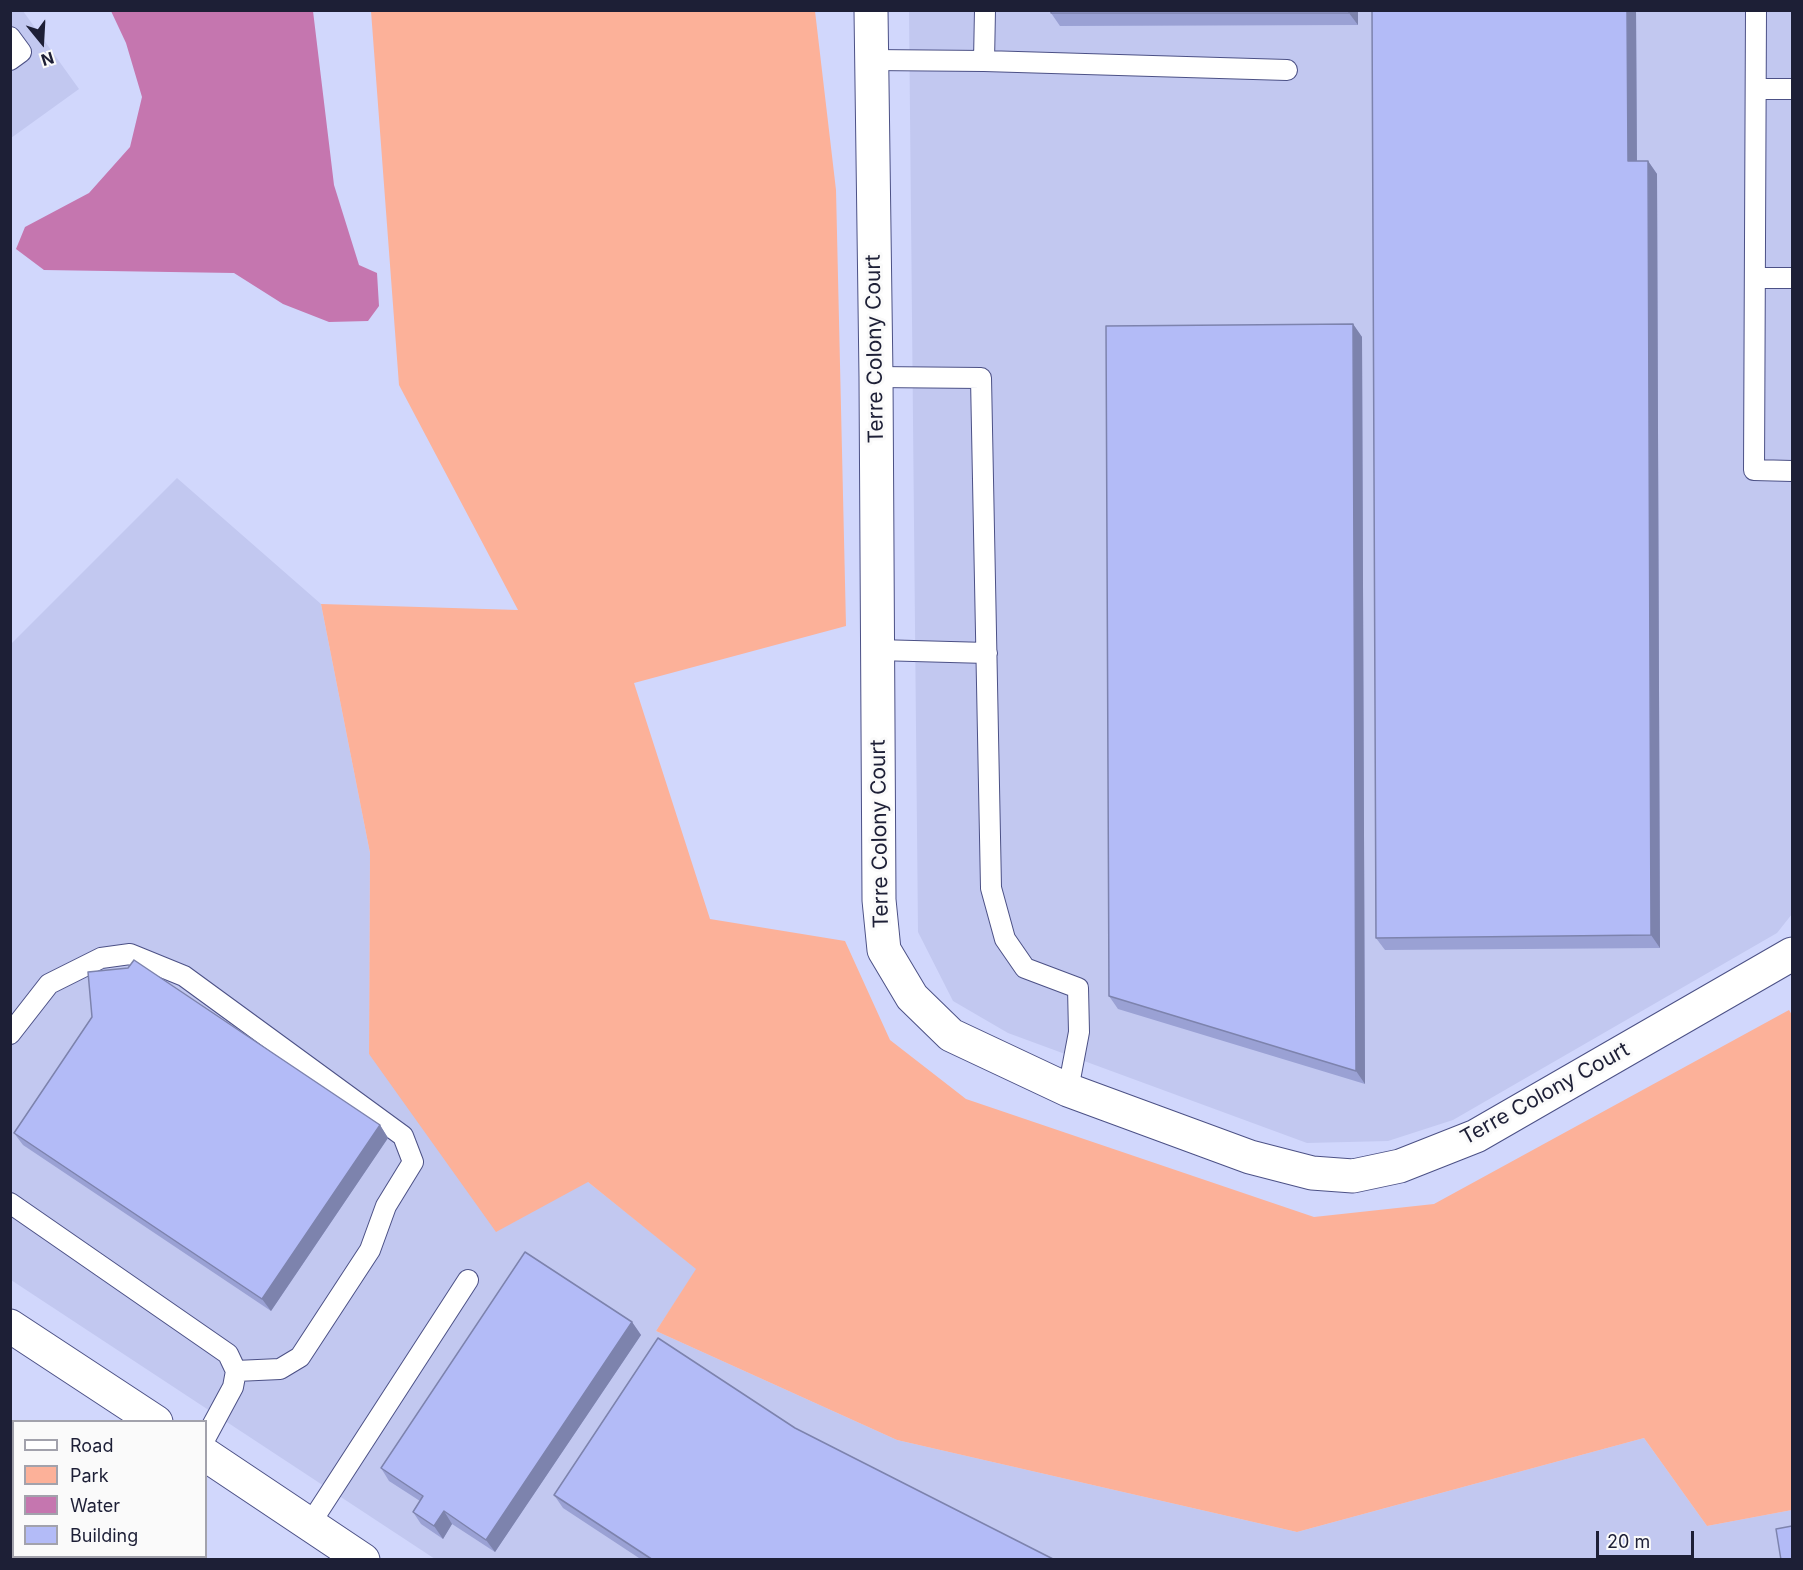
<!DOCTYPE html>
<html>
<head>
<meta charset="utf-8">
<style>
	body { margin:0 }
	#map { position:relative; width:1803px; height:1570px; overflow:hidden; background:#d1d7fc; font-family:Inter,sans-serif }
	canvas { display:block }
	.frame { position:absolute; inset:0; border:12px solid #1d1f36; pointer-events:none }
	.legend { position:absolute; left:12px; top:1420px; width:195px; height:138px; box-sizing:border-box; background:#fafafa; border:2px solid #a2a2ac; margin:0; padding:8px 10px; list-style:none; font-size:18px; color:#1d1f36 }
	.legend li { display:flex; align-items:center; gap:12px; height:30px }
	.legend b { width:30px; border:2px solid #a2a2ac }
	.north { position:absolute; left:12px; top:12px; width:60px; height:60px; -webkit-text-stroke:4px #fafafa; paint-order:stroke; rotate:162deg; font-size:16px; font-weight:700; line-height:24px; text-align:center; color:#1d1f36 }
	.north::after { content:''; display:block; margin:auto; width:21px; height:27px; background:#1d1f36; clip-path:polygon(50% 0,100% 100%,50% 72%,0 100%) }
	.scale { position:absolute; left:1596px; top:1531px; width:98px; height:27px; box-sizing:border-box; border:3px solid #1d1f36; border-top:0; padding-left:8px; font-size:18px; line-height:21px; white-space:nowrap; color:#1d1f36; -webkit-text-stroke:4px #fafafa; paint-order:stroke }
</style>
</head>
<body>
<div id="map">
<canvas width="1803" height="1570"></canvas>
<div class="frame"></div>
<ul class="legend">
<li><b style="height:8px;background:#fff"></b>Road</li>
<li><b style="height:16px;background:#fcb199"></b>Park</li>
<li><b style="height:16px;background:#c576af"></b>Water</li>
<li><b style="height:16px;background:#b3bbf7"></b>Building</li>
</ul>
<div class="north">N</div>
<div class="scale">20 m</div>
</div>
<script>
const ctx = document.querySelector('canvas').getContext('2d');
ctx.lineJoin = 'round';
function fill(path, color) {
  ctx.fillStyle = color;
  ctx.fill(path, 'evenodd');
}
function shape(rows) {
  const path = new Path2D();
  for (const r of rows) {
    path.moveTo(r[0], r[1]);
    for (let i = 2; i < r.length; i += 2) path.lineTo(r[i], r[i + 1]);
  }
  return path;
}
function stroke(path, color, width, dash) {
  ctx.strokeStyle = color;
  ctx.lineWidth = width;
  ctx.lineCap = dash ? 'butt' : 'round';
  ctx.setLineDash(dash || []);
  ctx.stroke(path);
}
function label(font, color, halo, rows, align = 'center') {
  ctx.font = font + ' Inter,sans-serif';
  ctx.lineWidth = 6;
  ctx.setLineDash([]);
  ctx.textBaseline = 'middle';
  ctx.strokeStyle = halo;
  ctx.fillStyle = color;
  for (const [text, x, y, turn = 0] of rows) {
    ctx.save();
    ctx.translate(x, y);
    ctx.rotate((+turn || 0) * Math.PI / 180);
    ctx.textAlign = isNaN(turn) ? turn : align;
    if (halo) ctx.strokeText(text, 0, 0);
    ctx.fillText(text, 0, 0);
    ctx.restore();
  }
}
const built = shape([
	[11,11,23,11,79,89,11,138],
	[909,11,1792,11,1792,914,1777,933,1453,1120,1388,1141,1307,1143,1008,1033,953,1001,918,932],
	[177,478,321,604,370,853,369,1054,588,1182,697,1269,656,1331,897,1440,1297,1532,1644,1438,1707,1526,1792,1510,1792,1559,435,1559,11,1280,11,644]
]);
const green = shape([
	[371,11,815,11,836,190,846,626,634,683,710,919,845,941,890,1040,966,1099,1314,1217,1434,1204,1789,1010,1792,1015,1792,1510,1707,1526,1644,1438,1297,1532,897,1440,656,1331,696,1269,588,1182,496,1232,369,1054,370,853,321,604,518,610,399,385]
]);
const water = shape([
	[111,11,313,11,334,185,359,265,377,273,379,306,368,321,329,322,283,304,234,273,44,270,16,249,25,227,89,193,130,147,142,97,126,43]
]);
const lane = shape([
	[1756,10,1754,470,1792,471],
	[10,37,21,52,10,60],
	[872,60,984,61,985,10],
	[984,61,1287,70],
	[1756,89,1792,89],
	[1755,278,1792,278],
	[876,377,981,378,991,888,1005,939,1025,968,1078,988,1079,1032,1068,1090],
	[877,650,987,653],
	[10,1034,49,984,101,958,130,954,184,976,403,1136,413,1162,386,1206,370,1250,300,1357,280,1369,236,1371],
	[10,1203,228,1354,236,1371,233,1387,206,1437],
	[310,1524,468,1280]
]);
const street = shape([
	[871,10,876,377,879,900,884,950,912,997,951,1035,1068,1090,1250,1157,1312,1173,1353,1176,1400,1166,1476,1136,1792,954]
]);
const secondary = shape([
	[10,1326,156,1422],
	[206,1455,363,1560],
	[27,1556,32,1560]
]);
const wall = shape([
	[1358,10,1358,25,1060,26,1051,13],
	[1372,10,1636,10,1637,161,1648,161,1657,174,1660,948,1385,950,1376,938],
	[1353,324,1362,337,1365,1084,1118,1009,1109,996],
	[380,1125,388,1138,271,1311,23,1145,14,1133],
	[632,1322,641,1335,495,1552,452,1524,443,1539,421,1524,413,1512,420,1501,389,1481,381,1468],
	[795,1428,1055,1560,642,1560,563,1508,554,1495]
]);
const shadedWall = shape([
	[1349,10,1358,10,1358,25,1349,13],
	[1627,10,1636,10,1637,174,1628,161],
	[1648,161,1657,174,1660,948,1651,935],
	[1353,324,1362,337,1365,1084,1356,1071],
	[380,1125,388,1138,271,1311,262,1299],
	[632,1322,641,1335,495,1552,486,1540],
	[444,1511,452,1524,443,1539,434,1526]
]);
const building = shape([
	[1051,10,1349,10,1349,13,1051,13,1051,10],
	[1372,10,1627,10,1628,161,1648,161,1651,935,1376,938,1372,10],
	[1353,324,1356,1071,1109,996,1106,326,1353,324],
	[134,960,380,1125,262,1299,14,1133,92,1017,88,972,128,968,134,960],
	[525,1252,632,1322,486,1540,444,1511,434,1526,413,1512,423,1496,381,1468,525,1252],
	[658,1338,795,1428,1055,1560,653,1560,554,1495,658,1338],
	[1792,1526,1792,1560,1781,1560,1776,1529,1792,1526]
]);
const streetNames = [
	["Terre Colony Court",875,349,-91],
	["Terre Colony Court",880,834,-91],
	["Terre Colony Court",1545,1094,-29]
];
fill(built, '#c2c8f0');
fill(green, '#fcb199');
fill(water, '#c576af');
stroke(lane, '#4c5186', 22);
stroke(street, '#4c5186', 35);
stroke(secondary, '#4c5186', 35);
stroke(lane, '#fff', 20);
stroke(street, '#fff', 33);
stroke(secondary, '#fff', 33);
fill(wall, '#9aa1d4');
fill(shadedWall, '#7d83ad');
fill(building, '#b3bbf7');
stroke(building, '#7d83ad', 1.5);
label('21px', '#1d1f36', '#fafafa', streetNames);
</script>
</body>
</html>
